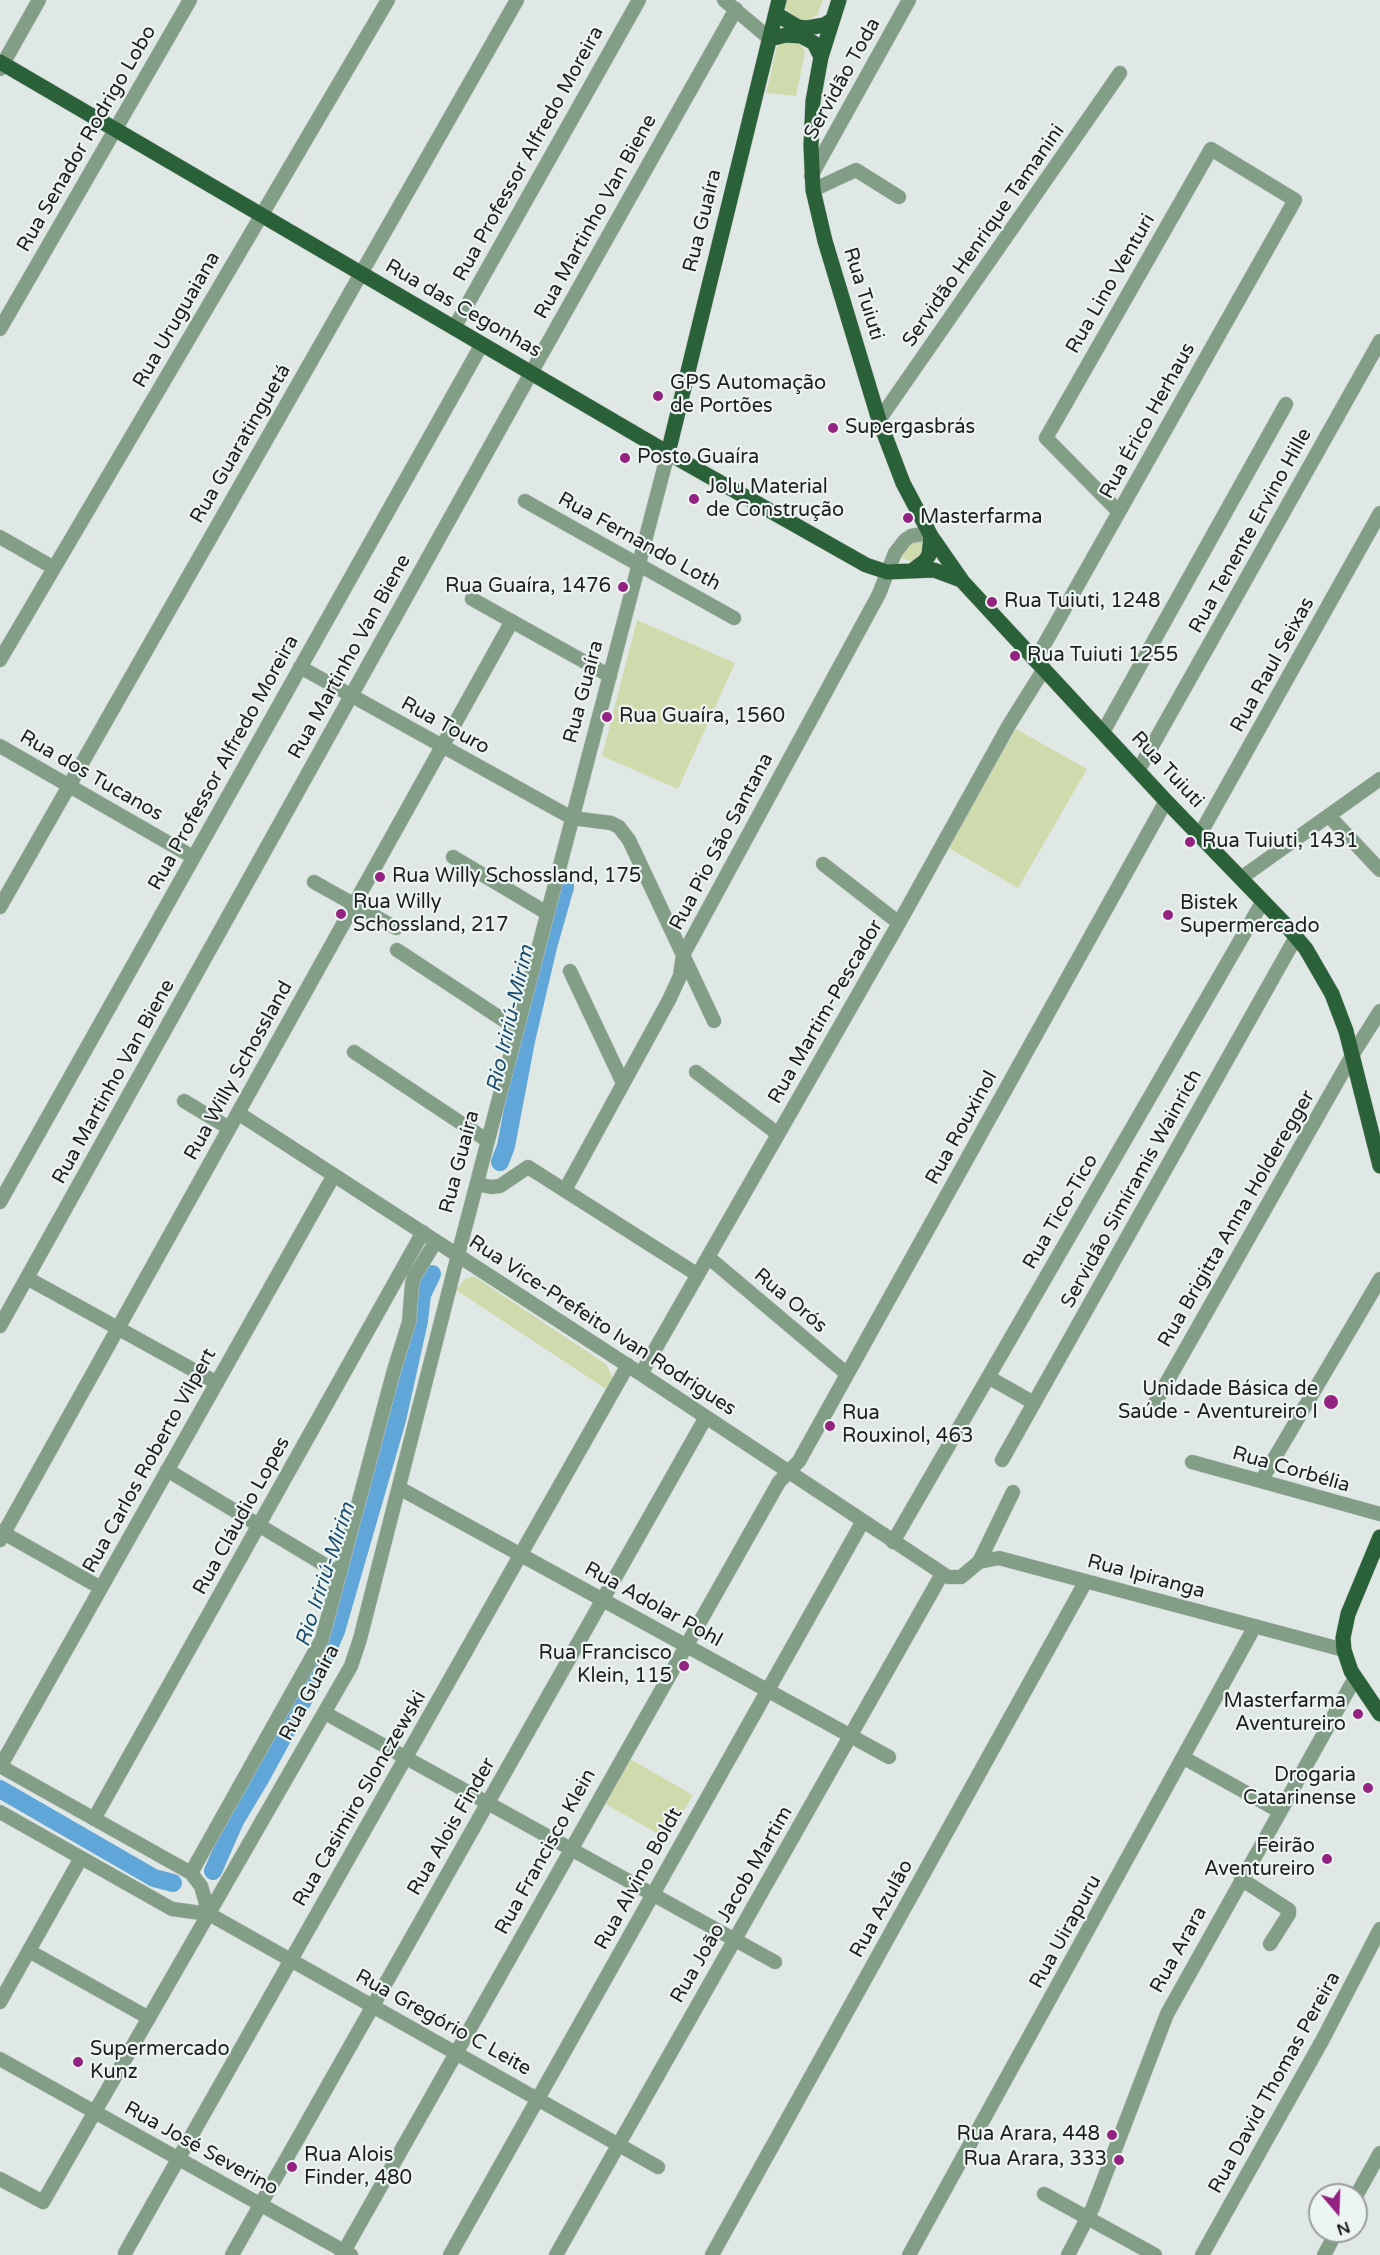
<!DOCTYPE html>
<html>
<head>
<meta charset="utf-8">
<style>
	body { margin:0 }
	#map { position:relative; width:1380px; height:2255px; overflow:hidden; background:#e0e8e6; font-family:"Varela Round",sans-serif }
	canvas { display:block }
	.north { position:absolute; left:1308px; top:2183px; width:60px; height:60px; box-sizing:border-box; background:#edf5f3; border:2px solid #999f9e; border-radius:50%; rotate:161deg; font-size:16px; font-weight:700; line-height:24px; text-align:center; color:#1c1f1e }
	.north::after { content:''; display:block; margin:auto; width:21px; height:27px; background:#932281; clip-path:polygon(50% 0,100% 100%,50% 72%,0 100%) }
</style>
</head>
<body>
<div id="map">
<canvas width="1380" height="2255"></canvas>
<div class="north">N</div>
</div>
<script>
const ctx = document.querySelector('canvas').getContext('2d');
ctx.lineJoin = 'round';
function fill(path, color) {
  ctx.fillStyle = color;
  ctx.fill(path, 'evenodd');
}
function shape(rows) {
  const path = new Path2D();
  for (const r of rows) {
    path.moveTo(r[0], r[1]);
    for (let i = 2; i < r.length; i += 2) path.lineTo(r[i], r[i + 1]);
  }
  return path;
}
function stroke(path, color, width, dash) {
  ctx.strokeStyle = color;
  ctx.lineWidth = width;
  ctx.lineCap = dash ? 'butt' : 'round';
  ctx.setLineDash(dash || []);
  ctx.stroke(path);
}
function label(font, color, halo, rows, align = 'center') {
  ctx.font = font + ' "Varela Round",sans-serif';
  ctx.lineWidth = 4.5;
  ctx.setLineDash([]);
  ctx.textBaseline = 'middle';
  ctx.strokeStyle = halo;
  ctx.fillStyle = color;
  for (const [text, x, y, turn = 0] of rows) {
    ctx.save();
    ctx.translate(x, y);
    ctx.rotate((+turn || 0) * Math.PI / 180);
    ctx.textAlign = isNaN(turn) ? turn : align;
    if (halo) ctx.strokeText(text, 0, 0);
    ctx.fillText(text, 0, 0);
    ctx.restore();
  }
}
const green = shape([
	[785,0,823,0,817,15,806,21,800,21,789,15,786,9],
	[788,39,801,44,805,52,796,96,766,93,777,47,782,42],
	[911,541,924,541,927,547,918,559,910,561,898,557],
	[637,620,735,663,678,789,602,756],
	[1016,729,1087,769,1018,888,947,847],
	[474,1276,607,1365,612,1377,609,1386,606,1389,456,1290,465,1279],
	[630,1759,693,1795,667,1839,604,1803]
]);
const river = shape([
	[500,1162,506,1146,526,1041,548,947,565,887],
	[0,1789,154,1878,173,1883],
	[213,1871,235,1821,260,1779,317,1675,336,1631,397,1420,419,1321,422,1295,432,1274]
]);
const minor = shape([
	[724,0,770,39],
	[0,69,39,0],
	[811,176,909,0],
	[813,190,856,170,899,197],
	[454,328,639,0],
	[0,329,190,0],
	[879,420,1120,73],
	[525,501,734,618],
	[0,537,54,568],
	[472,599,610,676],
	[0,660,388,0],
	[1035,661,1119,512,1295,200,1211,149,1046,438,1119,512],
	[300,667,572,818,611,823,619,827,629,840,714,1021],
	[1103,732,1286,404],
	[0,746,193,857],
	[1138,771,1380,341],
	[1329,816,1380,870],
	[1199,836,1380,513],
	[453,857,547,913],
	[823,864,899,923],
	[1241,878,1380,779],
	[314,882,396,928],
	[0,907,517,0],
	[397,950,517,1029],
	[570,971,623,1083],
	[354,1052,488,1141],
	[696,1072,778,1134],
	[184,1101,229,1128],
	[238,1113,641,1374,948,1577,961,1577,979,1562,999,1558,1344,1650],
	[477,1184,491,1187,500,1186,528,1167,698,1275],
	[565,1190,669,1000,680,976,683,955,879,594,895,553,905,540,911,536,923,534,931,536],
	[0,1202,482,344],
	[708,1257,847,1374],
	[27,1278,217,1383],
	[0,1326,531,373,736,9],
	[641,1374,899,923,1009,725,1044,669],
	[988,1377,1034,1403],
	[1155,1403,1353,1054,1380,1011],
	[1002,1460,1296,937],
	[1192,1462,1380,1514],
	[167,1470,340,1574],
	[1261,1481,1380,1279],
	[399,1488,889,1757],
	[0,1531,101,1588],
	[0,1540,512,621],
	[893,1542,1263,901],
	[979,1562,1013,1492],
	[325,1713,775,1962],
	[1184,1758,1279,1811],
	[0,1766,191,1873,201,1886,209,1914],
	[0,1767,334,1175],
	[0,1812,172,1909,209,1914,658,2167],
	[94,1819,423,1232],
	[191,1873,322,1639,394,1370,409,1322,412,1284,414,1277,436,1241],
	[1241,1879,1289,1910,1289,1914,1270,1944],
	[29,1951,149,2018],
	[0,2002,81,1858],
	[0,2059,351,2255],
	[0,2179,43,2202,351,1666,360,1639,458,1255,668,453],
	[1044,2194,1155,2255],
	[1356,2196,1380,2153],
	[125,2253,628,1365],
	[232,2255,706,1417],
	[342,2255,779,1482,799,1461,1166,801],
	[450,2255,863,1521],
	[556,2255,942,1574],
	[712,2255,1086,1581],
	[909,2255,1255,1626],
	[1068,2255,1093,2207,1167,2014,1355,1678],
	[1202,2255,1323,2039,1380,1929],
	[1324,2255,1337,2231]
]);
const major = shape([
	[839,0,821,57,813,101,811,146,813,190,825,241,879,420,903,483,931,536,963,582,1166,801,1285,924,1306,949,1332,994,1346,1031,1380,1166],
	[776,14,798,27,807,28,824,25,832,20],
	[770,39,786,35,801,36,814,43,821,57],
	[0,62,668,453,866,565,887,572,934,570,961,580],
	[668,453,779,0],
	[913,570,925,561,929,555,931,536],
	[1380,1537,1348,1614,1343,1638,1344,1650,1351,1671,1380,1714]
]);
const markers = [
	[658,396,6,"#932281"],
	[833,428,6,"#932281"],
	[625,458,6,"#932281"],
	[694,499,6,"#932281"],
	[908,518,6,"#932281"],
	[623,587,6,"#932281"],
	[992,602,6,"#932281"],
	[1015,656,6,"#932281"],
	[607,717,6,"#932281"],
	[1190,842,6,"#932281"],
	[380,877,6,"#932281"],
	[341,914,6,"#932281"],
	[1168,915,6,"#932281"],
	[1331,1402,8,"#932281"],
	[830,1426,6,"#932281"],
	[684,1666,6,"#932281"],
	[1358,1714,6,"#932281"],
	[1368,1788,6,"#932281"],
	[1327,1859,6,"#932281"],
	[78,2062,6,"#932281"],
	[1112,2135,6,"#932281"],
	[1119,2160,6,"#932281"],
	[292,2167,6,"#932281"]
];
const streetNames = [
	["Servidão Toda",843,79,-61],
	["Rua Senador Rodrigo Lobo",87,139,-60],
	["Rua Professor Alfredo Moreira",529,154,-61],
	["Rua Martinho Van Biene",596,217,-61],
	["Rua Guaíra",703,221,-76],
	["Servidão Henrique Tamanini",984,236,-55],
	["Rua Lino Venturi",1111,284,-60],
	["Rua Tuiuti",863,294,73],
	["Rua das Cegonhas",463,309,30],
	["Rua Uruguaiana",177,320,-60],
	["Rua Érico Herhaus",1148,421,-61],
	["Rua Guaratinguetá",241,444,-60],
	["Rua Tenente Ervino Hille",1251,531,-61],
	["Rua Fernando Loth",639,542,29],
	["Rua Martinho Van Biene",350,657,-61],
	["Rua Raul Seixas",1273,665,-61],
	["Rua Guaíra",584,692,-75],
	["Rua Touro",445,726,29],
	["Rua Professor Alfredo Moreira",224,763,-61],
	["Rua Tuiuti",1167,770,47],
	["Rua dos Tucanos",91,776,30],
	["Rua Pio São Santana",722,842,-62],
	["Rua Martim-Pescador",826,1012,-60],
	["Rua Willy Schossland",239,1071,-61],
	["Rua Martinho Van Biene",114,1082,-61],
	["Rua Rouxinol",962,1128,-61],
	["Rua Guaíra",460,1162,-75],
	["Servidão Simíramis Wainrich",1132,1189,-61],
	["Rua Tico-Tico",1061,1212,-60],
	["Rua Brigitta Anna Holderegger",1237,1219,-60],
	["Rua Orós",790,1301,40],
	["Rua Vice-Prefeito Ivan Rodrigues",602,1326,33],
	["Rua Carlos Roberto Vilpert",150,1461,-61],
	["Rua Corbélia",1291,1470,16],
	["Rua Cláudio Lopes",242,1516,-61],
	["Rua Ipiranga",1146,1577,15],
	["Rua Adolar Pohl",653,1605,29],
	["Rua Guaíra",310,1693,-62],
	["Rua Casimiro Slonczewski",360,1799,-60],
	["Rua Alois Finder",452,1827,-60],
	["Rua Francisco Klein",546,1852,-61],
	["Rua Alvino Boldt",639,1879,-61],
	["Rua João Jacob Martim",732,1905,-60],
	["Rua Azulão",882,1909,-61],
	["Rua Uirapuru",1066,1932,-61],
	["Rua Arara",1179,1950,-61],
	["Rua Gregório C Leite",443,2023,29],
	["Rua David Thomas Pereira",1275,2083,-61],
	["Rua José Severino",201,2149,29]
];
const poiNames = [
	["GPS Automação",670,384],
	["de Portões",670,407],
	["Supergasbrás",845,428],
	["Posto Guaíra",637,458],
	["Jolu Material",706,488],
	["de Construção",706,511],
	["Masterfarma",920,518],
	["Rua Guaíra, 1476",611,587,"right"],
	["Rua Tuiuti, 1248",1004,602],
	["Rua Tuiuti 1255",1027,656],
	["Rua Guaíra, 1560",619,717],
	["Rua Tuiuti, 1431",1202,842],
	["Rua Willy Schossland, 175",392,877],
	["Rua Willy",353,903],
	["Schossland, 217",353,926],
	["Bistek",1180,904],
	["Supermercado",1180,927],
	["Unidade Básica de",1318,1390,"right"],
	["Saúde - Aventureiro I",1318,1413,"right"],
	["Rua",842,1414],
	["Rouxinol, 463",842,1437],
	["Rua Francisco",672,1654,"right"],
	["Klein, 115",672,1677,"right"],
	["Masterfarma",1346,1702,"right"],
	["Aventureiro",1346,1725,"right"],
	["Drogaria",1356,1776,"right"],
	["Catarinense",1356,1799,"right"],
	["Feirão",1315,1847,"right"],
	["Aventureiro",1315,1870,"right"],
	["Supermercado",90,2050],
	["Kunz",90,2073],
	["Rua Arara, 448",1100,2135,"right"],
	["Rua Alois",304,2156],
	["Finder, 480",304,2179],
	["Rua Arara, 333",1107,2160,"right"]
];
const waterNames = [
	["Rio Iririú-Mirim",511,1019,-77],
	["Rio Iririú-Mirim",326,1575,-72]
];
fill(green, '#cfdbac');
stroke(river, '#61a6d9', 18);
stroke(minor, '#bdc4c2', 15);
stroke(major, '#bdc4c2', 16);
stroke(minor, '#829e86', 14);
stroke(major, '#2b6139', 15);
for (const [x, y, r, color] of markers) {
  const dot = new Path2D();
  dot.arc(x, y, r, 0, 2 * Math.PI);
  ctx.fillStyle = color;
  ctx.fill(dot);
  stroke(dot, '#edf5f3', 2);
}
label('20px', '#1c1f1e', '#edf5f3', streetNames);
label('20px', '#1c1f1e', '#edf5f3', poiNames, 'left');
label('italic 21px', '#194c6f', '#edf5f3', waterNames);
</script>
</body>
</html>
